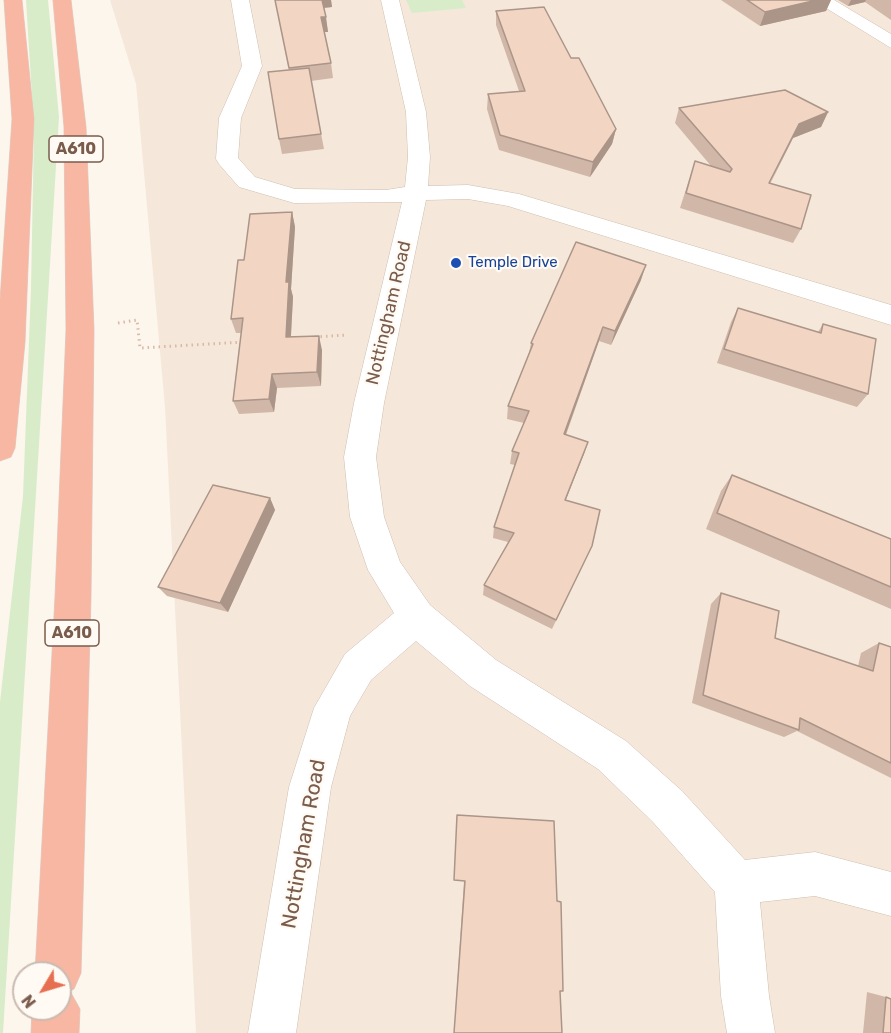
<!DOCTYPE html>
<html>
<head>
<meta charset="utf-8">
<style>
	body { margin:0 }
	#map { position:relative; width:891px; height:1033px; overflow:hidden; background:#fdf6ec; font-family:Rubik,sans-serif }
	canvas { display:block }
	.north { position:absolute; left:12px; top:961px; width:60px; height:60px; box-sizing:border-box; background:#fffaf3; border:2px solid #cabbb1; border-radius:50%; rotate:232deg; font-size:16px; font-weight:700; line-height:24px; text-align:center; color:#7a5c4d }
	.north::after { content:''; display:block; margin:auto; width:21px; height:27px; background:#e76f51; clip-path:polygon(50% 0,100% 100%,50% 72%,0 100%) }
</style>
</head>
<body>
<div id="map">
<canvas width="891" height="1033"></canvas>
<div class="north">N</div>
</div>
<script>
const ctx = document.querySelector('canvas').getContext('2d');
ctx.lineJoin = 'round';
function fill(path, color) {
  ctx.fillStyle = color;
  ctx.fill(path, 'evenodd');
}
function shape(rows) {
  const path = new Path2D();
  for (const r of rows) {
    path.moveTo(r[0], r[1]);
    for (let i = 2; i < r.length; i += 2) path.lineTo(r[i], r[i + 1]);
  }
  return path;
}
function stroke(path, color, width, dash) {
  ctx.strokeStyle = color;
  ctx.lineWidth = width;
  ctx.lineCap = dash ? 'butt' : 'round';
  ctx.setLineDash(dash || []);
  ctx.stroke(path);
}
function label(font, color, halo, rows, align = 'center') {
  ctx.font = font + ' Rubik,sans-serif';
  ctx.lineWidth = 4.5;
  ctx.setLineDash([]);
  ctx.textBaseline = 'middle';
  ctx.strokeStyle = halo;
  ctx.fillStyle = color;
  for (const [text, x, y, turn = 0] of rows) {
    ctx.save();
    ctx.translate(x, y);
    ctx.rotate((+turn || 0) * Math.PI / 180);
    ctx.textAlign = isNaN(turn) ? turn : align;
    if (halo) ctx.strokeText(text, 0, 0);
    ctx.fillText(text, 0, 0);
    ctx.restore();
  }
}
const residential = shape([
	[110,0,891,0,891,1033,196,1033,165,407,136,84]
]);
const green = shape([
	[26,0,48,0,59,117,3,1033,0,1033,0,702,23,496,31,289,34,129],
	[406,0,462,0,466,8,412,13]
]);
const path = shape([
	[118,323,137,320,140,348,244,342],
	[315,337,346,335]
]);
const minor = shape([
	[231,0,249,0,262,66,241,118,238,158,255,177,295,189,386,190,405,187,408,157,406,112,381,0,399,0,426,112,430,157,428,186,468,185,519,194,891,305,891,325,508,206,468,199,426,200,384,403,376,457,384,517,400,562,430,605,496,660,626,741,682,791,745,860,815,852,891,872,891,916,815,896,760,902,769,996,775,1033,727,1033,721,996,715,892,652,821,598,769,470,686,416,641,371,680,350,716,331,787,296,1033,248,1033,289,787,314,708,345,654,394,613,368,570,350,517,344,457,354,403,402,202,294,203,239,187,219,164,216,159,219,118,242,66,231,0],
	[813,0,834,0,891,34,891,48,813,0]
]);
const highway = shape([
	[4,0,22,0,34,119,25,342,15,448,11,457,0,461,0,300,12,119,4,0],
	[53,0,71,0,86,127,94,330,91,597,81,973,74,989,70,991,80,1009,79,1033,31,1033,32,1009,60,1009,60,973,35,973,55,597,66,330,64,127,53,0]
]);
const wall = shape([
	[275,0,331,0,332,7,324,8,328,32,324,32,331,63,333,78,311,81,324,149,282,154,279,139,289,70],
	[721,0,831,0,826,11,760,26],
	[838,0,891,0,891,20,865,2,848,6],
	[496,11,571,58,616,129,612,144,590,177,499,150,487,109,488,94,519,91,496,25],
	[679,108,828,112,821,127,793,138,770,183,801,229,793,243,680,208,695,161,711,166,675,123],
	[292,212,295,227,291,289,293,297,291,337,322,350,321,386,277,388,274,412,239,414,233,401,241,333,236,333,231,319],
	[641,280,611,345,599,341,566,435,588,442,566,500,587,556,552,629,483,595,484,585,508,542,493,538,494,527,515,465,510,464,512,451,524,423,507,419,508,406,529,353,531,343],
	[738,308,818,332,823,324,868,394,857,407,717,363,731,322],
	[732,475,891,539,891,609,706,529,721,491],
	[270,498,275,510,228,612,167,596,158,587],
	[721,593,775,638,858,666,861,653,879,643,891,647,891,778,797,731,784,737,692,703,711,604],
	[456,818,560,991,454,1033,464,881],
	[867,992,886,997,891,1033,863,1033]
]);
const shadedWall = shape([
	[321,0,331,0,332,7,322,8],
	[817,0,831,0,826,11,760,26,765,12],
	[851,0,866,0,865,2,848,6],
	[321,17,326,17,328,32,323,32],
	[828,112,821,127,793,138,763,198,799,124],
	[616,129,612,144,590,177,593,162],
	[292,212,295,227,291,289,293,297,290,351,286,337,286,282],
	[646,265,641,280,611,345,615,331],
	[603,327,599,341,561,447,564,434],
	[319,336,322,350,321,386,317,372],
	[272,374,277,388,274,412,269,399],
	[588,442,584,454,561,511,565,500],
	[270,498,275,510,228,612,220,603]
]);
const building = shape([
	[275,0,322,0,326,17,321,17,331,63,289,68,275,0],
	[747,0,817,0,765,12,747,0],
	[544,7,571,58,579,58,616,129,593,162,500,135,488,94,525,91,496,11,544,7],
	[309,68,321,134,279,139,268,72,309,68],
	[785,90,828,112,799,124,769,183,811,195,801,229,686,193,695,161,730,172,732,169,679,108,785,90],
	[292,212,286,282,289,282,286,337,319,336,317,372,272,374,269,399,233,401,243,318,231,319,238,260,244,260,250,214,292,212],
	[576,242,646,265,615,331,603,327,564,434,588,442,565,500,600,510,592,546,556,620,484,585,514,533,494,527,519,453,512,451,529,411,508,406,533,344,531,343,576,242],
	[738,308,821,333,823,324,876,339,868,394,724,349,738,308],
	[732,475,891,539,891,587,717,513,732,475],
	[213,485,270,498,220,603,158,587,213,485],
	[721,593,779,611,775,638,873,671,879,643,891,647,891,763,800,718,799,730,703,695,721,593],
	[457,815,554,821,557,901,561,902,563,991,560,991,562,1033,454,1033,465,881,454,880,457,815],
	[886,997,891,999,891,1033,883,1033,886,997]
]);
const markers = [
	[456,263,6,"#1a4fb4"]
];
const farTransitnames = [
	["Temple Drive",468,263]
];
const shields = [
	[76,149,54],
	[72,633,54]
];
const shieldNames = [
	["A610",76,149],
	["A610",72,633]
];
const streetNames = [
	["Nottingham Road",389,313,-77]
];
const nearStreetnames = [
	["Nottingham Road",304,844,-80]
];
fill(residential, '#f5e8da');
fill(green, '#d8ecc9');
stroke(minor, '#d1beb0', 1);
stroke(highway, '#dad1cd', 1);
stroke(path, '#d9b8a5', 3, [1.5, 4]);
fill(minor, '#fff');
fill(highway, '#f7b7a3');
fill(wall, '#d1b7a8');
fill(shadedWall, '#aa9588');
fill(building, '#f3d5c3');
stroke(building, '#aa9588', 1.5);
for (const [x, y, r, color] of markers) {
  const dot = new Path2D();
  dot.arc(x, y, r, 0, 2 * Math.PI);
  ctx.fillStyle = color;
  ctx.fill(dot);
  stroke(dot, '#fffaf3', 2);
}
label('15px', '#164399', '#fffaf3', farTransitnames, 'left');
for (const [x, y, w] of shields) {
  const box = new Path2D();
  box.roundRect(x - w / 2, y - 13, w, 26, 4.5);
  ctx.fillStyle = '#fffaf3';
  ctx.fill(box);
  stroke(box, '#7a5c4d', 1.5);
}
label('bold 16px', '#7a5c4d', null, shieldNames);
label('18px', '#7a5c4d', '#fffaf3', streetNames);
label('21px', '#7a5c4d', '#fffaf3', nearStreetnames);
</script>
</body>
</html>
